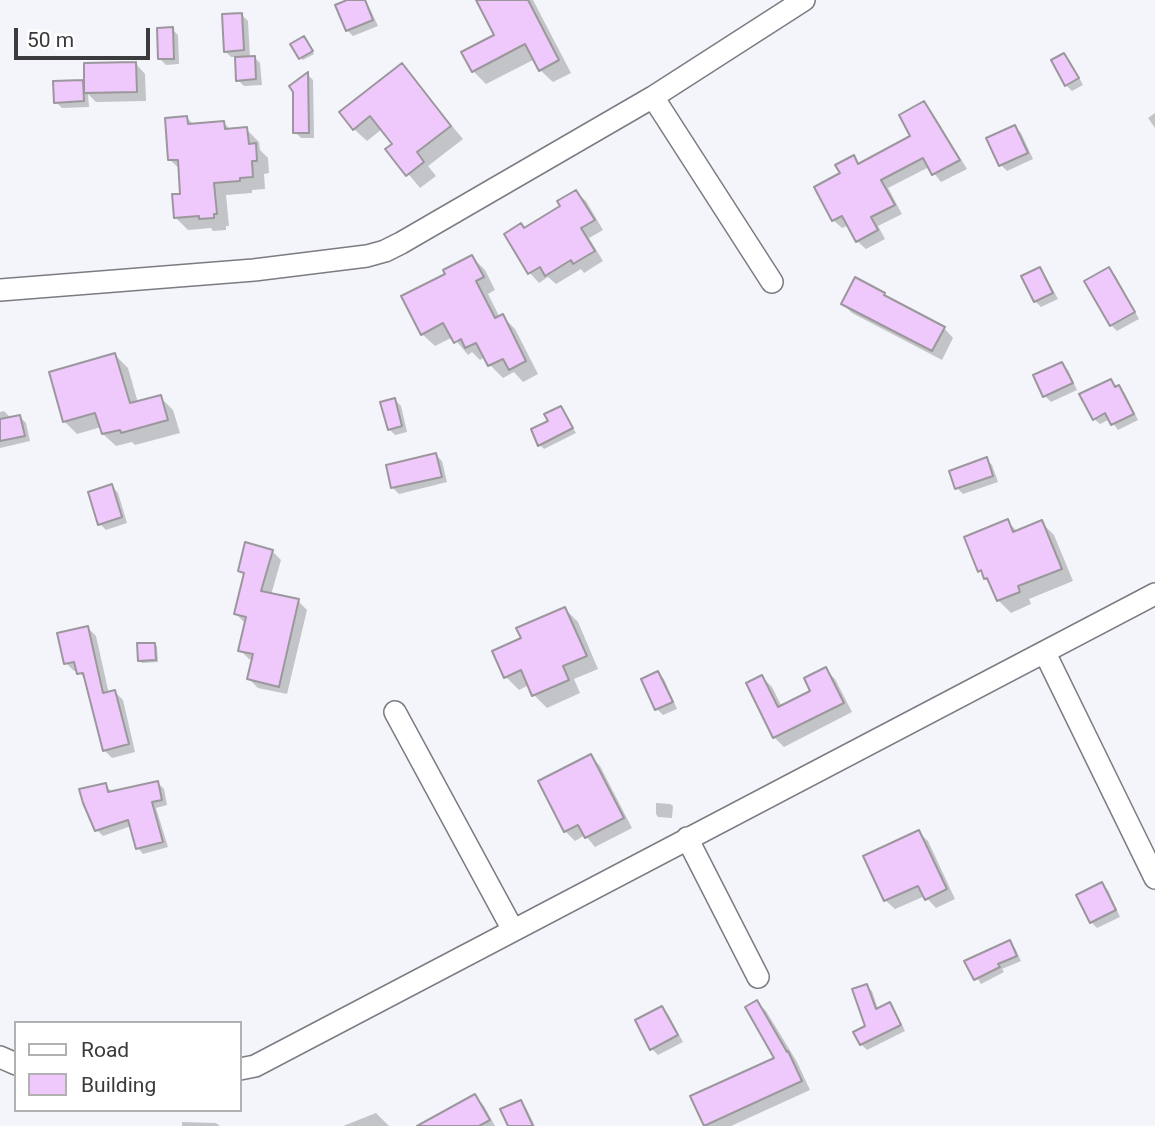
<!DOCTYPE html>
<html>
<head>
<meta charset="utf-8">
<style>
	body { margin:0 }
	#map { position:relative; width:1155px; height:1126px; overflow:hidden; background:#f3f5fb; font-family:Roboto,sans-serif }
	canvas { display:block }
	.legend { position:absolute; left:14px; top:1021px; width:228px; height:91px; box-sizing:border-box; background:#fff; border:2px solid #b1b1b2; margin:0; padding:9px 12px; list-style:none; font-size:21px; color:#3b3b3e }
	.legend li { display:flex; align-items:center; gap:14px; height:35px }
	.legend b { width:35px; border:2px solid #b1b1b2 }
	.scale { position:absolute; left:14px; top:28px; width:136px; height:32px; box-sizing:border-box; border:4px solid #3b3b3e; border-top:0; padding-left:9px; font-size:21px; line-height:24px; white-space:nowrap; color:#3b3b3e; -webkit-text-stroke:5px #fff; paint-order:stroke }
</style>
</head>
<body>
<div id="map">
<canvas width="1155" height="1126"></canvas>
<ul class="legend">
<li><b style="height:9px;background:#fff"></b>Road</li>
<li><b style="height:19px;background:#efc9fc"></b>Building</li>
</ul>
<div class="scale">50 m</div>
</div>
<script>
const ctx = document.querySelector('canvas').getContext('2d');
ctx.lineJoin = 'round';
function fill(path, color) {
  ctx.fillStyle = color;
  ctx.fill(path, 'evenodd');
}
function shape(rows) {
  const path = new Path2D();
  for (const r of rows) {
    path.moveTo(r[0], r[1]);
    for (let i = 2; i < r.length; i += 2) path.lineTo(r[i], r[i + 1]);
  }
  return path;
}
function stroke(path, color, width, dash) {
  ctx.strokeStyle = color;
  ctx.lineWidth = width;
  ctx.lineCap = dash ? 'butt' : 'round';
  ctx.setLineDash(dash || []);
  ctx.stroke(path);
}
const shadow = shape([
	[351,0,366,0,378,26,353,36,347,30],
	[478,0,533,0,571,73,553,82,540,70,535,59,486,84,473,71,496,36],
	[242,15,248,21,250,58,254,57,260,63,262,85,244,86,238,80,237,57,231,57,225,51],
	[172,29,178,35,179,64,166,65,160,59],
	[307,40,314,54,303,60,301,58],
	[1064,55,1070,61,1083,85,1072,91,1066,85],
	[136,64,145,74,146,101,96,102,88,94,89,107,62,108,56,102,82,82,86,86],
	[402,66,463,139,428,166,436,176,420,188,388,149,394,144,382,129,367,141,354,129],
	[308,75,313,80,314,138,301,138,295,132],
	[924,103,932,112,967,169,941,182,929,167,888,188,902,214,878,226,885,239,866,249,857,241,849,225,842,228,833,220,843,174,853,157,860,165,913,137],
	[1155,113,1155,128,1148,118],
	[187,118,194,125,224,123,231,130,246,129,259,142,260,150,268,158,269,173,264,174,265,189,252,190,252,193,226,195,229,226,226,226,226,230,213,231,211,228,188,230,176,218,182,195,181,170,170,160],
	[1015,127,1021,133,1033,159,1007,171,1001,165],
	[576,192,586,201,603,230,589,238,603,261,584,273,581,269,556,284,548,277,539,283,530,273,506,234,524,229,562,206],
	[472,257,485,270,495,290,488,294,500,318,502,316,515,329,538,374,523,382,514,372,503,378,490,365,485,357,480,360,472,352,468,355,453,337,435,346,422,334,447,275],
	[1039,269,1045,275,1058,299,1041,307,1035,301],
	[1109,269,1115,275,1139,319,1117,331,1111,325],
	[855,280,944,328,953,338,942,360,852,313,843,304],
	[115,355,128,368,138,403,160,397,173,410,180,433,135,445,132,442,116,446,103,434,101,427,77,434,64,421],
	[1062,364,1068,370,1077,390,1051,402,1045,396],
	[1111,381,1124,392,1138,420,1118,430,1110,419,1100,424,1094,419],
	[395,400,401,406,407,432,395,435,389,429],
	[560,408,576,433,544,449,540,445,550,422],
	[4,411,12,419,20,417,26,423,30,441,0,448,0,412],
	[436,455,442,461,447,482,399,494,393,488],
	[986,459,992,465,998,482,963,494,957,488,951,472],
	[112,486,118,493,127,523,106,530,100,524],
	[1007,521,1018,532,1041,522,1054,535,1073,581,1029,599,1031,604,1011,613,998,600,991,583,980,571],
	[272,551,281,560,271,595,298,601,307,610,287,694,258,688,249,679,254,660,249,659,240,650,245,623,236,614,245,576,240,570],
	[565,609,578,622,598,669,574,679,580,693,547,708,534,695,529,685,519,690,506,677,523,639],
	[88,628,96,636,109,694,115,692,123,700,135,752,112,758,104,750,87,682,78,670,74,671,66,663],
	[155,644,157,647,158,662,142,663,139,660],
	[826,670,835,679,852,712,784,747,774,737,762,677,772,687,782,707,813,692],
	[658,673,664,679,677,709,663,715,657,709],
	[591,756,600,766,632,828,595,847,585,835,575,841,565,831],
	[158,783,164,789,167,805,156,808,168,847,143,854,138,848,131,826,103,836,97,830,106,785,112,793],
	[656,803,670,804,673,806,672,818,658,817,656,814],
	[918,832,928,841,955,899,936,908,925,896,895,909,885,900],
	[1102,884,1108,890,1120,917,1097,928,1091,922],
	[1010,943,1015,948,1021,961,1002,969,1004,972,981,984,967,962],
	[866,986,872,991,878,1009,889,1004,895,1010,905,1031,867,1050,861,1044,868,1027],
	[757,1002,766,1011,797,1062,810,1090,731,1126,706,1126,776,1059],
	[662,1008,668,1014,683,1042,658,1055,652,1049],
	[475,1096,484,1106,495,1126,428,1126],
	[520,1102,526,1108,535,1126,510,1126],
	[376,1113,389,1126,343,1126],
	[182,1122,216,1123,220,1126,182,1126]
]);
const building = shape([
	[347,0,365,0,373,20,346,31,335,5,347,0],
	[476,0,528,0,559,60,539,71,525,44,472,72,461,52,494,35,476,0],
	[242,13,244,50,224,52,222,14,242,13],
	[173,27,174,59,158,59,157,28,173,27],
	[304,36,313,51,299,59,290,44,304,36],
	[1064,53,1079,78,1065,86,1051,60,1064,53],
	[255,56,256,79,236,81,235,57,255,56],
	[136,62,137,92,84,93,84,63,136,62],
	[402,63,451,126,417,152,424,162,406,176,385,149,392,144,370,116,353,130,339,112,402,63],
	[308,72,309,133,293,133,293,92,289,86,308,72],
	[83,80,84,101,54,103,53,81,83,80],
	[924,101,960,160,932,175,923,158,881,180,895,205,871,217,878,230,856,242,842,216,832,221,814,187,840,173,835,165,854,155,858,164,910,136,899,115,924,101],
	[187,116,188,124,224,121,225,129,247,127,249,144,256,143,257,161,252,161,253,177,240,178,240,181,214,183,217,214,214,214,214,218,199,219,199,216,174,218,172,194,180,194,178,160,168,160,165,118,187,116],
	[1015,125,1028,153,999,166,986,138,1015,125],
	[576,190,595,220,581,228,595,251,573,264,571,260,545,276,540,267,528,274,504,234,521,223,524,228,560,206,557,201,576,190],
	[472,255,484,277,476,281,495,318,503,314,526,361,509,370,503,359,488,366,476,343,465,348,461,339,454,343,443,323,421,335,401,296,445,274,443,270,472,255],
	[1040,267,1053,293,1034,302,1021,276,1040,267],
	[1109,267,1135,312,1110,326,1084,281,1109,267],
	[855,277,885,293,884,295,945,327,932,351,841,304,855,277],
	[115,353,130,403,161,395,168,420,121,433,120,430,102,434,95,413,63,422,49,372,115,353],
	[1062,362,1073,383,1043,397,1033,375,1062,362],
	[1111,379,1115,387,1119,385,1134,414,1111,425,1105,413,1093,420,1079,394,1111,379],
	[395,398,402,426,388,430,380,402,395,398],
	[561,406,573,428,538,446,531,429,548,421,544,414,561,406],
	[20,415,25,436,0,441,0,419,20,415],
	[436,453,442,477,391,488,386,465,436,453],
	[987,457,993,476,955,489,949,471,987,457],
	[112,484,122,517,98,525,88,492,112,484],
	[1008,519,1013,532,1042,520,1062,569,1018,586,1020,592,997,601,987,578,984,579,981,570,978,572,964,537,1008,519],
	[245,542,273,550,261,591,299,599,279,687,247,679,253,654,238,651,246,617,234,614,244,573,238,571,245,542],
	[565,607,587,656,563,666,569,680,532,696,521,670,504,678,492,651,521,638,516,628,565,607],
	[88,626,103,693,115,690,129,744,103,751,83,673,77,674,74,662,64,664,57,633,88,626],
	[137,643,155,643,156,660,138,661,137,643],
	[826,667,844,703,773,738,746,683,762,675,778,707,810,691,804,678,826,667],
	[658,671,673,702,655,710,641,679,658,671],
	[591,754,624,818,585,838,578,825,564,832,538,781,591,754],
	[158,781,162,800,152,802,163,842,136,849,128,820,95,831,83,803,79,789,106,783,108,792,158,781],
	[919,830,947,889,925,900,918,886,884,901,863,856,919,830],
	[1102,882,1116,910,1090,923,1076,895,1102,882],
	[1010,940,1017,956,998,964,1000,967,974,980,964,961,1010,940],
	[867,984,876,1009,890,1002,901,1025,860,1045,853,1032,865,1026,852,989,867,984],
	[757,1000,787,1052,788,1051,802,1081,704,1126,690,1096,774,1058,745,1007,757,1000],
	[662,1006,678,1035,650,1050,635,1020,662,1006],
	[475,1094,490,1120,479,1126,417,1126,475,1094],
	[521,1100,533,1126,508,1126,500,1109,521,1100]
]);
const minor = shape([
	[653,97,772,282],
	[0,290,254,270,367,256,385,251,401,243,653,97,804,0],
	[1045,653,1155,878],
	[395,712,513,930],
	[687,838,758,977],
	[0,1057,16,1064],
	[240,1069,255,1066,1155,594]
]);
fill(shadow, '#0003');
fill(building, '#efc9fc');
stroke(building, '#9b979c', 2);
stroke(minor, '#7b7c82', 24);
stroke(minor, '#fff', 21);
</script>
</body>
</html>
